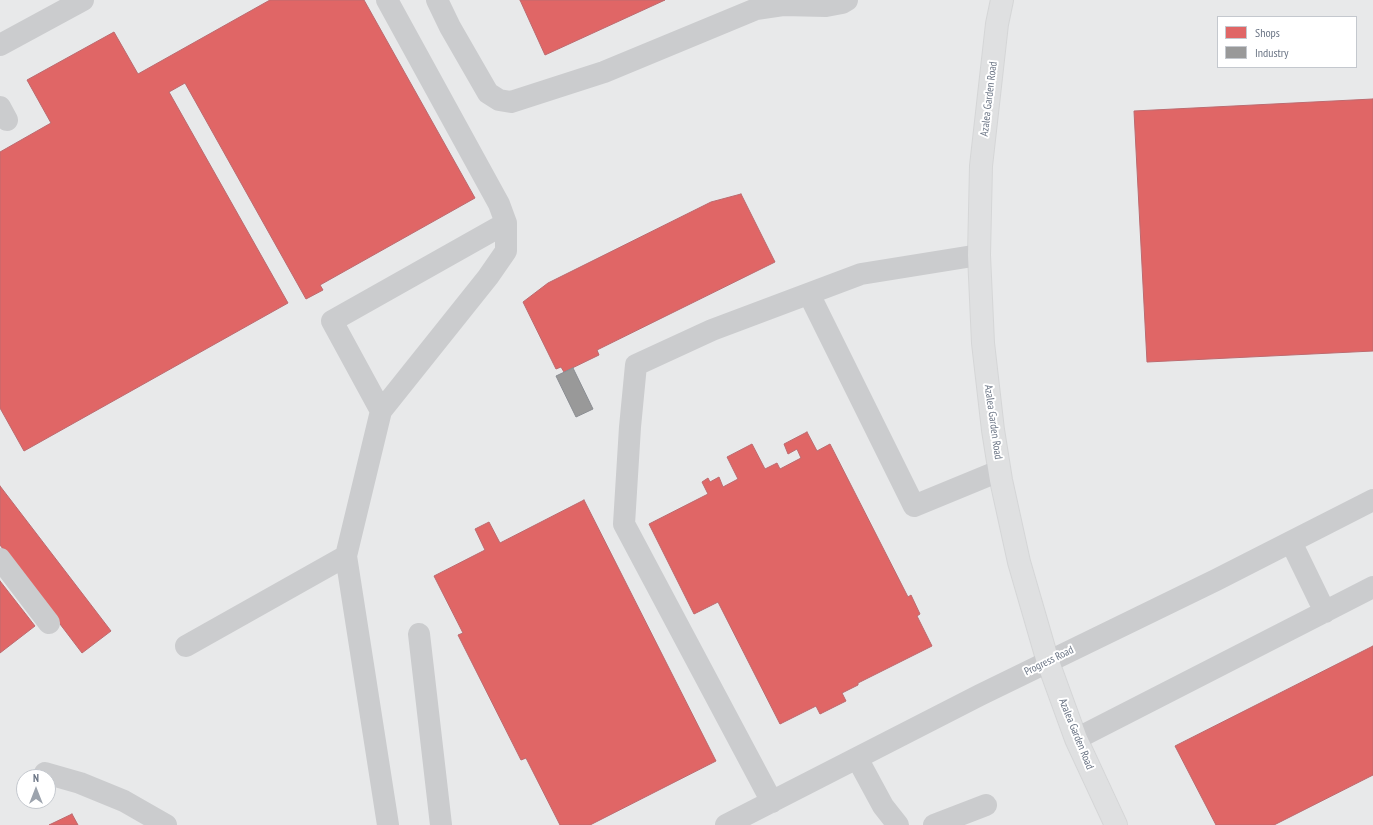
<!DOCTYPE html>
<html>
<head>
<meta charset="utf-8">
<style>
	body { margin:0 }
	#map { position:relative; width:1373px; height:825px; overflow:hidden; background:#f8f8f8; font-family:"PT Sans Narrow",sans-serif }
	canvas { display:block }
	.legend { position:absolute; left:1217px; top:16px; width:140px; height:52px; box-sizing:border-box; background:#fff; border:1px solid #c4c8ce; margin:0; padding:5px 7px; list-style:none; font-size:12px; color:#6b7585 }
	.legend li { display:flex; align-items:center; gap:8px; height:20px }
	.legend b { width:20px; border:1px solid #c4c8ce }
	.north { position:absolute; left:16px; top:769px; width:40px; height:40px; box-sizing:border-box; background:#fff; border:1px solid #c4c8ce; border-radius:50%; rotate:0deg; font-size:11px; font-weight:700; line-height:16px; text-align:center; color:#6b7585 }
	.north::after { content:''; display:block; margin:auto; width:14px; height:18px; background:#9ca3ad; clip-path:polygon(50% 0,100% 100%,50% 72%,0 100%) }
</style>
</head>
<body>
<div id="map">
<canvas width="1373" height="825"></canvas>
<ul class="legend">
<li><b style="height:11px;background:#e06666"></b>Shops</li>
<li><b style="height:11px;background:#999"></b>Industry</li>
</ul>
<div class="north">N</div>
</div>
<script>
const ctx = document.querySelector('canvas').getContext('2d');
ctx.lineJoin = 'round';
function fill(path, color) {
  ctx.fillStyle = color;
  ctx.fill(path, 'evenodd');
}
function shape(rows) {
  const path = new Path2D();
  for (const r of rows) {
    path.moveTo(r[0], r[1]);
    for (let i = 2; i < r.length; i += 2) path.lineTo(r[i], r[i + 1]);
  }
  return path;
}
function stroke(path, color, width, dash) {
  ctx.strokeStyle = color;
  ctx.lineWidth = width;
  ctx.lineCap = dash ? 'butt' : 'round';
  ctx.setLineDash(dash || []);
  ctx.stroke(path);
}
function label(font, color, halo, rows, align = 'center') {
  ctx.font = font + ' "PT Sans Narrow",sans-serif';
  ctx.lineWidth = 4;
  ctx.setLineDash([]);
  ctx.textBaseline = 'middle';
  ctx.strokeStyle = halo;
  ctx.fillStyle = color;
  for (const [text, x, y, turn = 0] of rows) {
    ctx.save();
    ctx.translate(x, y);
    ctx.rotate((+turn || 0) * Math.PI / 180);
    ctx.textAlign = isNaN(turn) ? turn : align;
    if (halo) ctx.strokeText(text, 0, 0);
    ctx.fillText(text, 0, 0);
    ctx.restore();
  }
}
const built = shape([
	[0,0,1373,0,1373,825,0,825],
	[1218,17,1356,17,1356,67,1218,67],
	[24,777,48,777,48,801,24,801]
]);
const shops = shape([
	[270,0,364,0,475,198,320,285,323,290,306,299,185,83,169,92,288,303,24,451,0,408,0,152,51,123,27,80,114,32,138,74,270,0],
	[520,0,665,0,545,55,520,0],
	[1373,99,1373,351,1147,362,1134,111,1373,99],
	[741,194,775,262,597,350,599,355,564,372,561,367,556,369,523,302,548,283,711,202,741,194],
	[807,432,817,451,830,444,908,597,911,595,920,614,917,616,932,646,858,683,858,685,842,693,846,701,820,714,816,706,780,724,718,602,694,614,649,524,708,494,702,482,708,478,710,482,719,477,723,487,738,479,727,457,752,444,765,469,777,463,780,469,801,458,797,449,788,454,784,444,807,432],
	[0,486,111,631,82,653,0,545,0,486],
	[584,500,716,761,590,825,560,825,526,758,521,760,458,635,463,633,434,576,485,550,475,529,489,522,500,543,584,500],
	[0,581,35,626,0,653,0,581],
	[1373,646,1373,775,1274,825,1216,825,1175,746,1373,646],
	[72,814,78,825,49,825,72,814]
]);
const industry = shape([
	[573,368,593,409,576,417,556,376,573,368]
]);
const minor = shape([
	[387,0,499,204,506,223,506,251,488,277,381,411,346,556,388,825],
	[437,0,450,27,488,93,499,100,511,102,604,72,756,9,783,5,826,6,842,3,847,0],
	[0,45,83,0],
	[0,107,7,120],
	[809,294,914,506,999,471],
	[381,411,332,321,506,223],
	[1291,542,1325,612],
	[0,559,49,623],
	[419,634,441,825],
	[186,646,346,556],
	[1076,739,1373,587],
	[857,758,883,806,898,825],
	[45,773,80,783,124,801,166,825],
	[772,802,624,524,630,427,636,365,712,330,861,274,979,255],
	[726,825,980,695,1216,580,1373,500],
	[934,825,986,805]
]);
const major = shape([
	[1002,0,997,24,981,166,979,255,983,343,993,430,1001,480,1019,562,1048,662,1076,739,1116,825]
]);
const streetNames = [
	["Azalea Garden Road",989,99,-83],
	["Azalea Garden Road",993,422,82],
	["Progress Road",1049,661,-26],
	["Azalea Garden Road",1076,734,68]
];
fill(built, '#e8e9ea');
fill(shops, '#e06666');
stroke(shops, '#bd6a6f', 1);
fill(industry, '#999');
stroke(industry, '#8b8e93', 1);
stroke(major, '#d5d6d7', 24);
stroke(minor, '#cbccce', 22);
stroke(major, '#dfe0e1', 22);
label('11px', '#6b7585', '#fff', streetNames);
</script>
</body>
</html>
